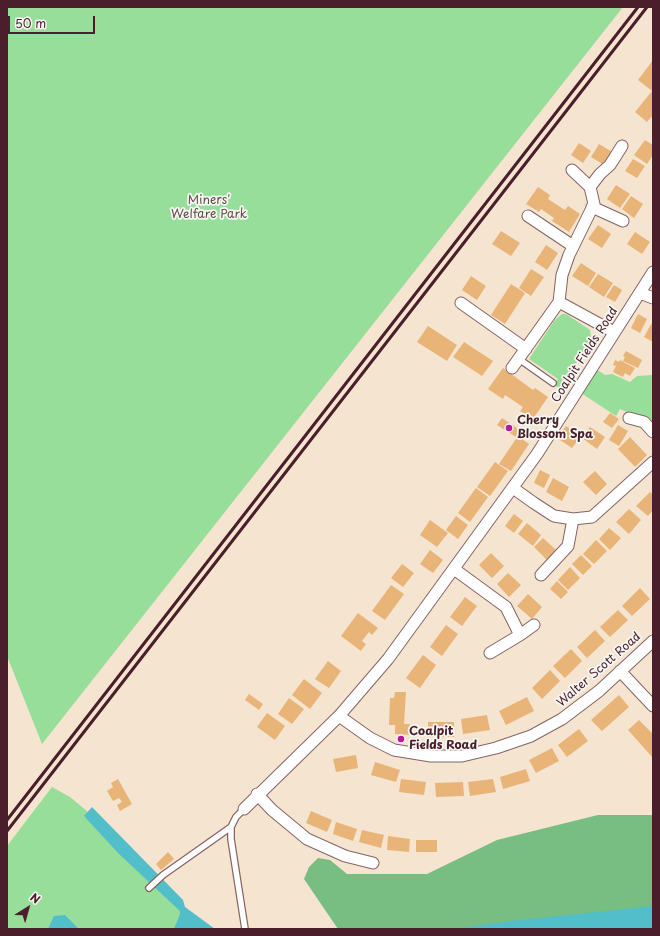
<!DOCTYPE html>
<html>
<head>
<meta charset="utf-8">
<style>
	body { margin:0 }
	#map { position:relative; width:660px; height:936px; overflow:hidden; background:#f5e4d0; font-family:"Playpen Sans",sans-serif }
	canvas { display:block }
	.frame { position:absolute; inset:0; border:8px solid #4a1f2b; pointer-events:none }
	.north { position:absolute; left:8px; top:888px; width:40px; height:40px; -webkit-text-stroke:3px #f6f6f2; paint-order:stroke; rotate:37deg; font-size:11px; font-weight:700; line-height:16px; text-align:center; color:#4a1f2b }
	.north::after { content:''; display:block; margin:auto; width:14px; height:18px; background:#4a1f2b; clip-path:polygon(50% 0,100% 100%,50% 72%,0 100%) }
	.scale { position:absolute; left:8px; top:16px; width:87px; height:18px; box-sizing:border-box; border:2px solid #4a1f2b; border-top:0; padding-left:5px; font-size:12px; line-height:14px; white-space:nowrap; color:#4a1f2b; -webkit-text-stroke:3px #f6f6f2; paint-order:stroke }
</style>
</head>
<body>
<div id="map">
<canvas width="660" height="936"></canvas>
<div class="frame"></div>
<div class="north">N</div>
<div class="scale">50 m</div>
</div>
<script>
const ctx = document.querySelector('canvas').getContext('2d');
ctx.lineJoin = 'round';
function fill(path, color) {
  ctx.fillStyle = color;
  ctx.fill(path, 'evenodd');
}
function shape(rows) {
  const path = new Path2D();
  for (const r of rows) {
    path.moveTo(r[0], r[1]);
    for (let i = 2; i < r.length; i += 2) path.lineTo(r[i], r[i + 1]);
  }
  return path;
}
function stroke(path, color, width, dash) {
  ctx.strokeStyle = color;
  ctx.lineWidth = width;
  ctx.lineCap = dash ? 'butt' : 'round';
  ctx.setLineDash(dash || []);
  ctx.stroke(path);
}
function label(font, color, halo, rows, align = 'center') {
  ctx.font = font + ' "Playpen Sans",sans-serif';
  ctx.lineWidth = 3.5;
  ctx.setLineDash([]);
  ctx.textBaseline = 'middle';
  ctx.strokeStyle = halo;
  ctx.fillStyle = color;
  for (const [text, x, y, turn = 0] of rows) {
    ctx.save();
    ctx.translate(x, y);
    ctx.rotate((+turn || 0) * Math.PI / 180);
    ctx.textAlign = isNaN(turn) ? turn : align;
    if (halo) ctx.strokeText(text, 0, 0);
    ctx.fillText(text, 0, 0);
    ctx.restore();
  }
}
const green = shape([
	[7,7,623,7,42,744,7,656],
	[562,314,566,314,590,330,591,338,561,389,554,385,558,379,529,359,554,321],
	[596,369,605,375,612,374,630,382,637,376,653,375,653,428,641,418,620,409,616,416,581,393],
	[52,787,70,797,88,812,182,908,191,929,7,929,7,846]
]);
const forest = shape([
	[598,815,653,815,653,929,338,929,304,879,309,867,318,858,330,860,347,874,427,874,497,840]
]);
const water = shape([
	[92,807,183,900,185,907,215,929,174,929,180,914,180,911,119,854,84,816],
	[653,906,653,929,453,929,511,921],
	[65,915,79,929,48,929,54,916]
]);
const building = shape([
	[653,60,653,115,647,122,635,112,652,91,638,80],
	[645,140,653,145,653,155,647,164,634,155],
	[579,143,591,151,583,163,571,155],
	[599,144,612,152,604,165,591,157],
	[633,159,645,166,637,178,625,171],
	[616,185,630,194,620,208,607,199],
	[538,187,550,195,548,199,565,210,568,206,580,214,569,232,552,221,554,218,541,209,539,212,526,204],
	[631,196,643,204,634,218,622,209],
	[598,225,611,234,602,248,588,239],
	[501,231,520,243,511,256,492,244],
	[635,232,650,242,642,254,627,244],
	[546,245,558,253,547,270,535,262],
	[581,263,596,273,588,286,572,276],
	[531,269,544,277,531,296,519,288],
	[598,274,613,283,604,297,589,287],
	[471,276,486,286,477,300,462,290],
	[511,284,525,293,505,324,491,315],
	[614,285,622,290,615,302,606,297],
	[638,314,647,319,640,333,631,328],
	[651,324,653,325,653,342,644,337],
	[428,326,457,345,447,361,417,342],
	[464,342,493,361,482,376,453,357],
	[626,351,642,360,638,368,623,361,625,357,623,356],
	[615,360,619,362,620,360,635,368,630,376,625,373,623,377,613,372,616,366,613,365],
	[503,368,533,390,535,388,548,397,533,419,520,411,523,407,505,395,503,399,488,389],
	[610,413,619,419,612,428,603,422],
	[502,418,520,430,516,437,497,425],
	[618,425,628,431,619,446,609,440],
	[566,426,581,436,572,448,557,438],
	[590,427,605,437,597,449,582,438],
	[518,436,529,444,511,471,499,464],
	[630,437,647,455,635,467,618,449],
	[495,462,508,471,490,496,477,487],
	[540,470,550,475,544,488,534,483],
	[595,471,607,484,596,495,583,482],
	[553,478,569,487,562,501,546,492],
	[476,488,488,497,470,522,458,513],
	[650,492,653,495,653,510,648,516,636,506],
	[629,509,641,520,629,534,616,522],
	[514,514,523,521,514,533,505,526],
	[456,516,468,525,458,539,446,530],
	[430,520,448,533,437,547,420,535],
	[527,523,541,535,533,546,518,534],
	[609,528,621,538,610,550,599,539],
	[543,538,556,550,547,560,534,547],
	[596,540,607,551,594,564,583,554],
	[430,550,443,560,433,573,420,564],
	[491,553,504,566,492,578,479,565],
	[581,555,592,566,583,575,572,564],
	[402,564,414,573,403,587,391,578],
	[570,567,580,578,568,590,558,580],
	[508,573,521,585,509,597,497,584],
	[557,581,568,592,561,599,550,589],
	[391,585,404,594,385,620,372,611],
	[640,588,650,599,632,616,622,606],
	[528,594,542,607,532,619,517,606],
	[465,597,477,606,462,626,450,617],
	[618,610,628,620,610,637,600,627],
	[358,613,378,628,372,635,369,632,362,641,366,644,361,651,341,636],
	[446,625,458,634,442,656,430,647],
	[595,630,605,641,587,658,577,647],
	[571,649,582,661,565,678,553,666],
	[423,655,436,665,420,688,406,678],
	[328,661,341,671,329,688,315,679],
	[550,670,560,681,542,699,532,688],
	[304,679,322,693,310,709,292,695],
	[395,692,406,692,404,724,410,724,410,735,395,734,395,725,389,725,390,698,394,698],
	[249,694,263,704,259,710,245,700],
	[619,695,629,707,602,731,591,720],
	[527,697,534,711,506,725,499,711],
	[289,698,304,709,292,724,278,714],
	[267,713,285,726,275,740,257,727],
	[487,715,490,730,463,734,461,719],
	[639,720,653,734,653,758,628,730],
	[428,722,454,722,454,737,428,737],
	[579,729,588,741,567,757,558,745],
	[552,748,559,761,536,773,529,760],
	[356,755,358,768,336,772,333,759],
	[375,762,400,770,396,782,371,775],
	[526,769,530,781,503,789,500,777],
	[118,779,132,804,120,811,117,805,122,802,119,798,113,801,107,791,113,787,111,783],
	[401,779,426,782,424,795,399,792],
	[493,779,496,792,470,796,468,782],
	[463,782,464,796,436,797,435,783],
	[311,811,332,820,327,832,306,823],
	[336,822,357,829,353,841,333,834],
	[362,830,384,835,381,848,359,842],
	[388,836,410,839,409,852,387,850],
	[416,840,437,840,437,852,416,852],
	[168,852,174,859,161,870,156,864]
]);
const service = shape([
	[519,359,553,383],
	[244,809,236,817,231,827,231,839,245,929],
	[149,888,163,875,231,827]
]);
const minor = shape([
	[572,170,590,187],
	[592,207,623,221],
	[528,216,573,246],
	[640,293,653,298],
	[559,302,614,332],
	[461,303,526,349],
	[512,368,559,302,562,275,569,255,594,204,590,187,600,174,610,165,622,146],
	[629,418,644,422,653,432],
	[513,488,534,503,554,516,573,519,592,517,653,462],
	[454,569,506,607,520,635],
	[541,575,568,546,573,519],
	[490,653,520,635,534,625],
	[620,671,653,706],
	[339,716,370,738,394,750,431,756,462,756,496,748,531,736,562,719,599,691,653,641],
	[257,794,272,810,307,839,345,856,373,863],
	[244,809,339,716,388,659,537,454,653,272]
]);
const rail = shape([
	[7,820,638,7],
	[7,831,647,7]
]);
const markers = [
	[509,428,4,"#b5179e"],
	[401,739,4,"#b5179e"]
];
const parkNames = [
	["Miners'",209,201],
	["Welfare Park",209,215]
];
const streetNames = [
	["Coalpit Fields Road",585,355,-57],
	["Walter Scott Road",599,670,-41]
];
const poiNames = [
	["Cherry",517,421],
	["Blossom Spa",517,435],
	["Coalpit",409,732],
	["Fields Road",409,746]
];
fill(green, '#96de99');
fill(forest, '#78bd81');
fill(water, '#51beca');
fill(building, '#e9b477');
stroke(service, '#866465', 8);
stroke(minor, '#866465', 13);
stroke(service, '#fff', 5.5);
stroke(minor, '#fff', 11);
stroke(rail, '#4a1f2b', 3);
for (const [x, y, r, color] of markers) {
  const dot = new Path2D();
  dot.arc(x, y, r, 0, 2 * Math.PI);
  ctx.fillStyle = color;
  ctx.fill(dot);
  stroke(dot, '#f6f6f2', 1.5);
}
label('12px', '#5d4f46', '#f6f6f2', parkNames);
label('12px', '#4a1f2b', '#f6f6f2', streetNames);
label('bold 12px', '#4a1f2b', '#f6f6f2', poiNames, 'left');
</script>
</body>
</html>
